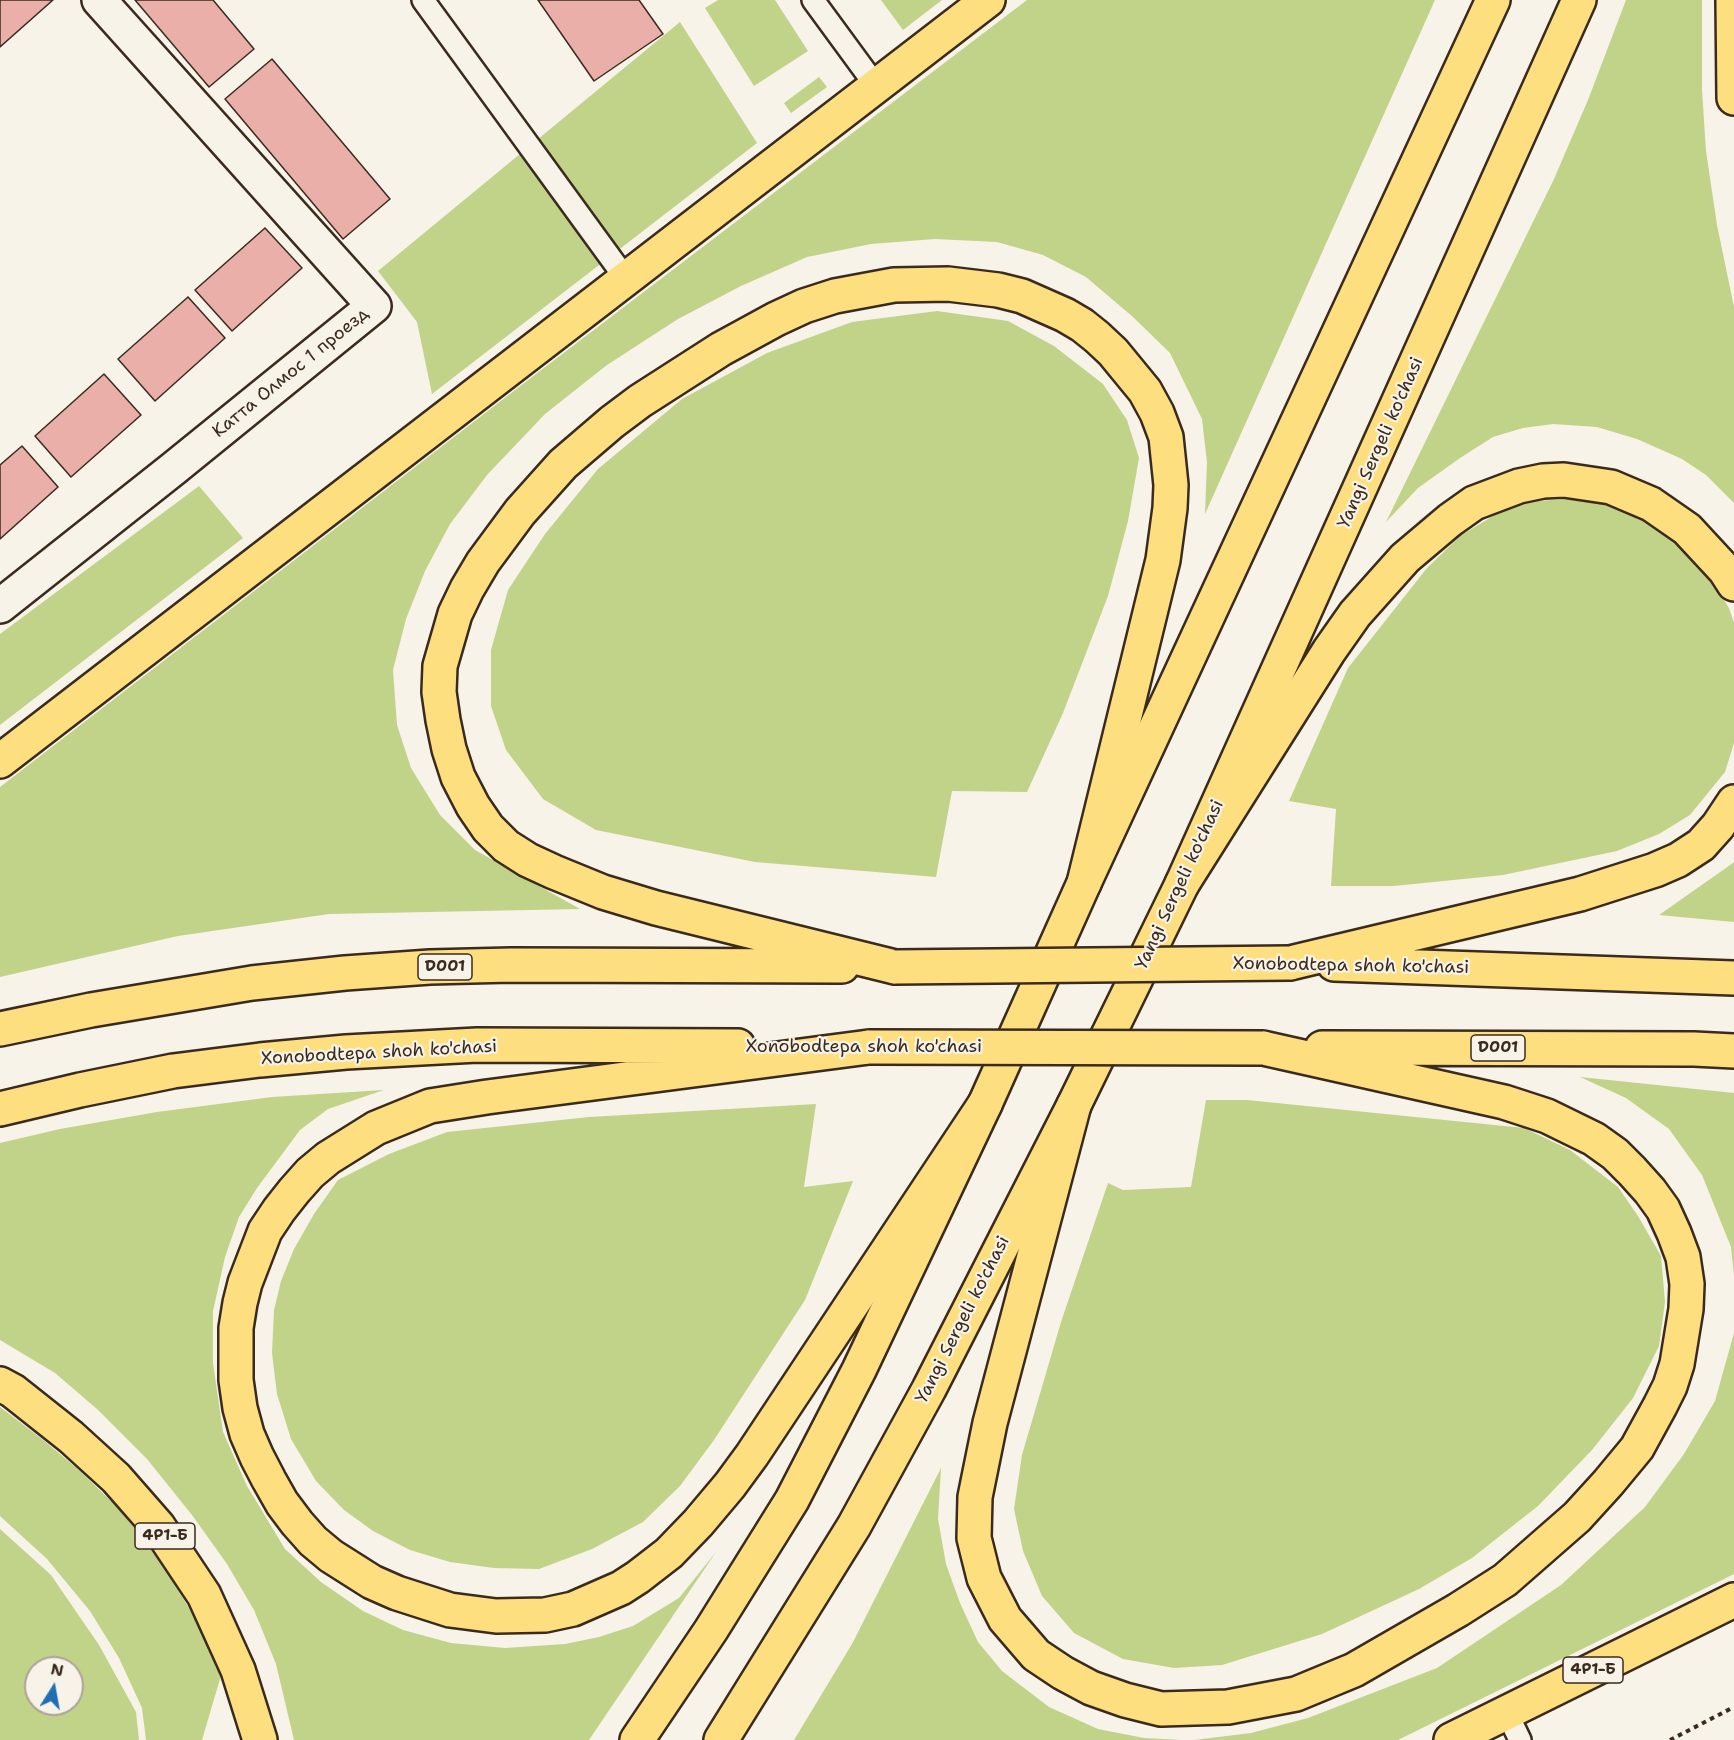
<!DOCTYPE html>
<html>
<head>
<meta charset="utf-8">
<style>
	body { margin:0 }
	#map { position:relative; width:1734px; height:1740px; overflow:hidden; background:#f7f3e8; font-family:"Shantell Sans",sans-serif }
	canvas { display:block }
	.north { position:absolute; left:24px; top:1656px; width:60px; height:60px; box-sizing:border-box; background:#f7f3e8; border:2px solid #aca397; border-radius:50%; rotate:11deg; font-size:16px; font-weight:700; line-height:24px; text-align:center; color:#3b2a1e }
	.north::after { content:''; display:block; margin:auto; width:21px; height:27px; background:#1f6fb2; clip-path:polygon(50% 0,100% 100%,50% 72%,0 100%) }
</style>
</head>
<body>
<div id="map">
<canvas width="1734" height="1740"></canvas>
<div class="north">N</div>
</div>
<script>
const ctx = document.querySelector('canvas').getContext('2d');
ctx.lineJoin = 'round';
function fill(path, color) {
  ctx.fillStyle = color;
  ctx.fill(path, 'evenodd');
}
function shape(rows) {
  const path = new Path2D();
  for (const r of rows) {
    path.moveTo(r[0], r[1]);
    for (let i = 2; i < r.length; i += 2) path.lineTo(r[i], r[i + 1]);
  }
  return path;
}
function stroke(path, color, width, dash) {
  ctx.strokeStyle = color;
  ctx.lineWidth = width;
  ctx.lineCap = dash ? 'butt' : 'round';
  ctx.setLineDash(dash || []);
  ctx.stroke(path);
}
function label(font, color, halo, rows, align = 'center') {
  ctx.font = font + ' "Shantell Sans",sans-serif';
  ctx.lineWidth = 4.5;
  ctx.setLineDash([]);
  ctx.textBaseline = 'middle';
  ctx.strokeStyle = halo;
  ctx.fillStyle = color;
  for (const [text, x, y, turn = 0] of rows) {
    ctx.save();
    ctx.translate(x, y);
    ctx.rotate((+turn || 0) * Math.PI / 180);
    ctx.textAlign = isNaN(turn) ? turn : align;
    if (halo) ctx.strokeText(text, 0, 0);
    ctx.fillText(text, 0, 0);
    ctx.restore();
  }
}
const green = shape([
	[718,0,775,0,808,51,754,86,705,8],
	[881,0,942,0,903,30],
	[1027,0,1435,0,1205,514,1207,462,1202,419,1170,353,1133,317,1086,277,1043,255,997,242,935,239,871,244,807,257,741,286,678,319,607,365,545,414,487,475,450,524,425,571,406,619,393,670,397,725,411,768,440,815,475,850,580,909,329,914,178,936,0,977,0,787,515,390],
	[1626,0,1702,0,1702,90,1706,151,1717,225,1734,307,1734,503,1706,475,1682,459,1637,439,1597,427,1553,424,1523,428,1493,437,1460,458,1418,488,1386,522,1554,179,1588,100],
	[680,22,757,143,432,394,417,322,378,271],
	[819,77,827,87,791,113,784,103],
	[937,311,1008,321,1054,346,1103,384,1127,420,1139,458,1128,521,1108,596,1063,713,1027,792,952,791,936,877,755,862,596,830,543,799,506,750,491,706,491,650,508,590,545,534,598,469,682,399,767,353,852,322],
	[199,486,243,538,0,725,0,634],
	[1571,499,1617,505,1658,527,1687,552,1708,575,1729,608,1734,623,1734,743,1725,772,1690,815,1659,834,1617,851,1503,875,1394,886,1331,886,1336,809,1289,801,1348,668,1427,568,1460,536,1493,516,1533,501],
	[1734,862,1734,922,1659,915,1733,863],
	[1580,1077,1734,1093,1734,1276,1731,1247,1702,1175,1669,1129,1626,1098],
	[384,1090,328,1109,300,1130,257,1188,239,1217,225,1257,213,1311,213,1363,223,1432,247,1486,285,1549,321,1582,363,1611,403,1630,451,1643,505,1648,565,1644,599,1637,633,1626,679,1598,716,1552,589,1740,294,1740,276,1664,254,1610,227,1564,192,1515,147,1459,97,1409,55,1373,0,1340,0,1143,60,1129,157,1112,272,1097],
	[1206,1100,1247,1100,1524,1128,1570,1150,1618,1187,1638,1216,1661,1256,1665,1302,1659,1346,1633,1398,1592,1450,1538,1506,1472,1558,1419,1589,1322,1634,1222,1665,1174,1668,1123,1659,1074,1633,1042,1596,1023,1551,1014,1509,1022,1455,1061,1322,1108,1183,1123,1190,1191,1187],
	[816,1104,804,1187,853,1181,805,1300,714,1440,680,1486,643,1522,592,1549,539,1569,494,1568,450,1562,410,1550,373,1531,344,1510,316,1481,291,1439,277,1394,272,1353,274,1310,281,1281,294,1249,314,1214,338,1180,389,1154,447,1132,589,1117],
	[1734,1333,1734,1574,1398,1740,1194,1740,1251,1733,1308,1718,1437,1668,1561,1585,1645,1507,1684,1454,1715,1401],
	[0,1407,42,1439,79,1470,115,1505,146,1542,174,1583,199,1625,222,1672,202,1740,146,1740,142,1708,119,1658,90,1611,47,1559,0,1516],
	[941,1468,938,1519,946,1564,960,1603,978,1642,1002,1671,1049,1707,1098,1729,1144,1738,1182,1740,794,1740,852,1644],
	[0,1529,51,1575,99,1645,136,1712,139,1740,0,1740],
	[36,1668,72,1668,72,1704,36,1704]
]);
const building = shape([
	[0,0,53,0,0,47,0,0],
	[135,0,213,0,254,49,209,87,135,0],
	[538,0,639,0,663,34,594,81,538,0],
	[272,59,390,199,343,239,225,99,272,59],
	[265,228,302,268,232,331,195,290,265,228],
	[188,297,225,338,155,401,118,359,188,297],
	[104,374,141,415,71,477,35,436,104,374],
	[22,446,58,487,0,539,0,465,22,446]
]);
const path = shape([
	[1670,1740,1734,1707]
]);
const service = shape([
	[423,0,626,279],
	[813,0,876,86],
	[1507,1713,1520,1740]
]);
const minor = shape([
	[0,606,173,469,374,306,99,0]
]);
const primary = shape([
	[637,1740,711,1630,792,1500,859,1370,985,1104,1084,883,1493,0],
	[721,1740,854,1526,929,1389,1074,1105,1182,884,1579,0]
]);
const trunk = shape([
	[1733,0,1734,98],
	[0,761,988,0],
	[1182,884,1329,651,1355,614,1405,558,1450,520,1474,503,1519,486,1543,481,1564,480,1611,487,1651,504,1687,529,1725,570,1734,584],
	[1290,963,1580,894,1655,870,1678,860,1701,845,1718,826,1734,802],
	[1334,964,1734,978],
	[895,967,656,908,603,892,554,872,528,860,506,846,488,828,473,806,458,777,449,749,443,720,439,692,440,666,455,614,467,589,483,562,520,512,563,464,612,422,640,401,721,349,776,319,804,306,835,296,894,285,948,284,998,290,1022,296,1065,315,1082,325,1097,337,1113,352,1145,391,1157,413,1166,437,1171,485,1170,508,1163,560,1084,883],
	[0,1029,91,1010,252,983,345,973,430,967,511,965,842,966],
	[869,1047,487,1097,430,1106,376,1128,328,1158,310,1173,294,1191,279,1210,265,1231,245,1283,240,1303,236,1328,236,1380,240,1408,247,1434,257,1457,269,1480,282,1503,297,1523,313,1541,331,1556,372,1582,397,1593,450,1610,496,1616,545,1615,573,1609,621,1588,638,1577,669,1553,698,1523,730,1485,752,1455,985,1104],
	[1322,1048,1694,1049,1734,1051],
	[1074,1105,990,1423,975,1497,974,1538,984,1578,1005,1619,1036,1655,1063,1673,1091,1688,1125,1700,1161,1709,1228,1707,1296,1694,1354,1670,1458,1610,1505,1580,1577,1517,1608,1483,1637,1448,1660,1406,1670,1386,1677,1364,1686,1309,1687,1284,1683,1257,1674,1233,1663,1209,1650,1191,1632,1171,1615,1154,1594,1139,1547,1116,1504,1102,1263,1048],
	[0,1109,80,1090,173,1071,260,1060,346,1052,477,1045,738,1046],
	[0,1384,13,1391,71,1437,116,1478,158,1526,204,1595,238,1670,260,1740],
	[1451,1740,1734,1600]
]);
const trunkBridge = shape([
	[895,967,1290,963],
	[869,1047,1263,1048]
]);
const shields = [
	[445,967,54],
	[1498,1048,54],
	[165,1536,60],
	[1593,1670,60]
];
const shieldNames = [
	["D001",445,967],
	["D001",1498,1048],
	["4Р1-Б",165,1536],
	["4Р1-Б",1593,1670]
];
const streetNames = [
	["Катта Олмос 1 проезд",291,373,-39],
	["Yangi Sergeli ko'chasi",1381,443,-66],
	["Yangi Sergeli ko'chasi",1180,885,-65],
	["Xonobodtepa shoh ko'chasi",1351,966,1],
	["Xonobodtepa shoh ko'chasi",864,1047],
	["Xonobodtepa shoh ko'chasi",379,1053,-3],
	["Yangi Sergeli ko'chasi",963,1320,-63]
];
fill(green, '#c0d388');
fill(building, '#eaafa9');
stroke(building, '#3b2a1e', 1.5);
stroke(service, '#3b2a1e', 26);
stroke(minor, '#3b2a1e', 38);
stroke(primary, '#3b2a1e', 38);
stroke(trunk, '#3b2a1e', 38);
stroke(path, '#3b2a1e', 4, [4.5, 4.5]);
stroke(service, '#f7f3e8', 21);
stroke(minor, '#f7f3e8', 33);
stroke(primary, '#fedf80', 33);
stroke(trunk, '#fedf80', 33);
stroke(trunkBridge, '#3b2a1e', 38, []);
stroke(trunkBridge, '#fedf80', 33);
for (const [x, y, w] of shields) {
  const box = new Path2D();
  box.roundRect(x - w / 2, y - 13, w, 26, 4.5);
  ctx.fillStyle = '#f7f3e8';
  ctx.fill(box);
  stroke(box, '#3b2a1e', 1.5);
}
label('bold 16px', '#3b2a1e', null, shieldNames);
label('18px', '#3b2a1e', '#f7f3e8', streetNames);
</script>
</body>
</html>
